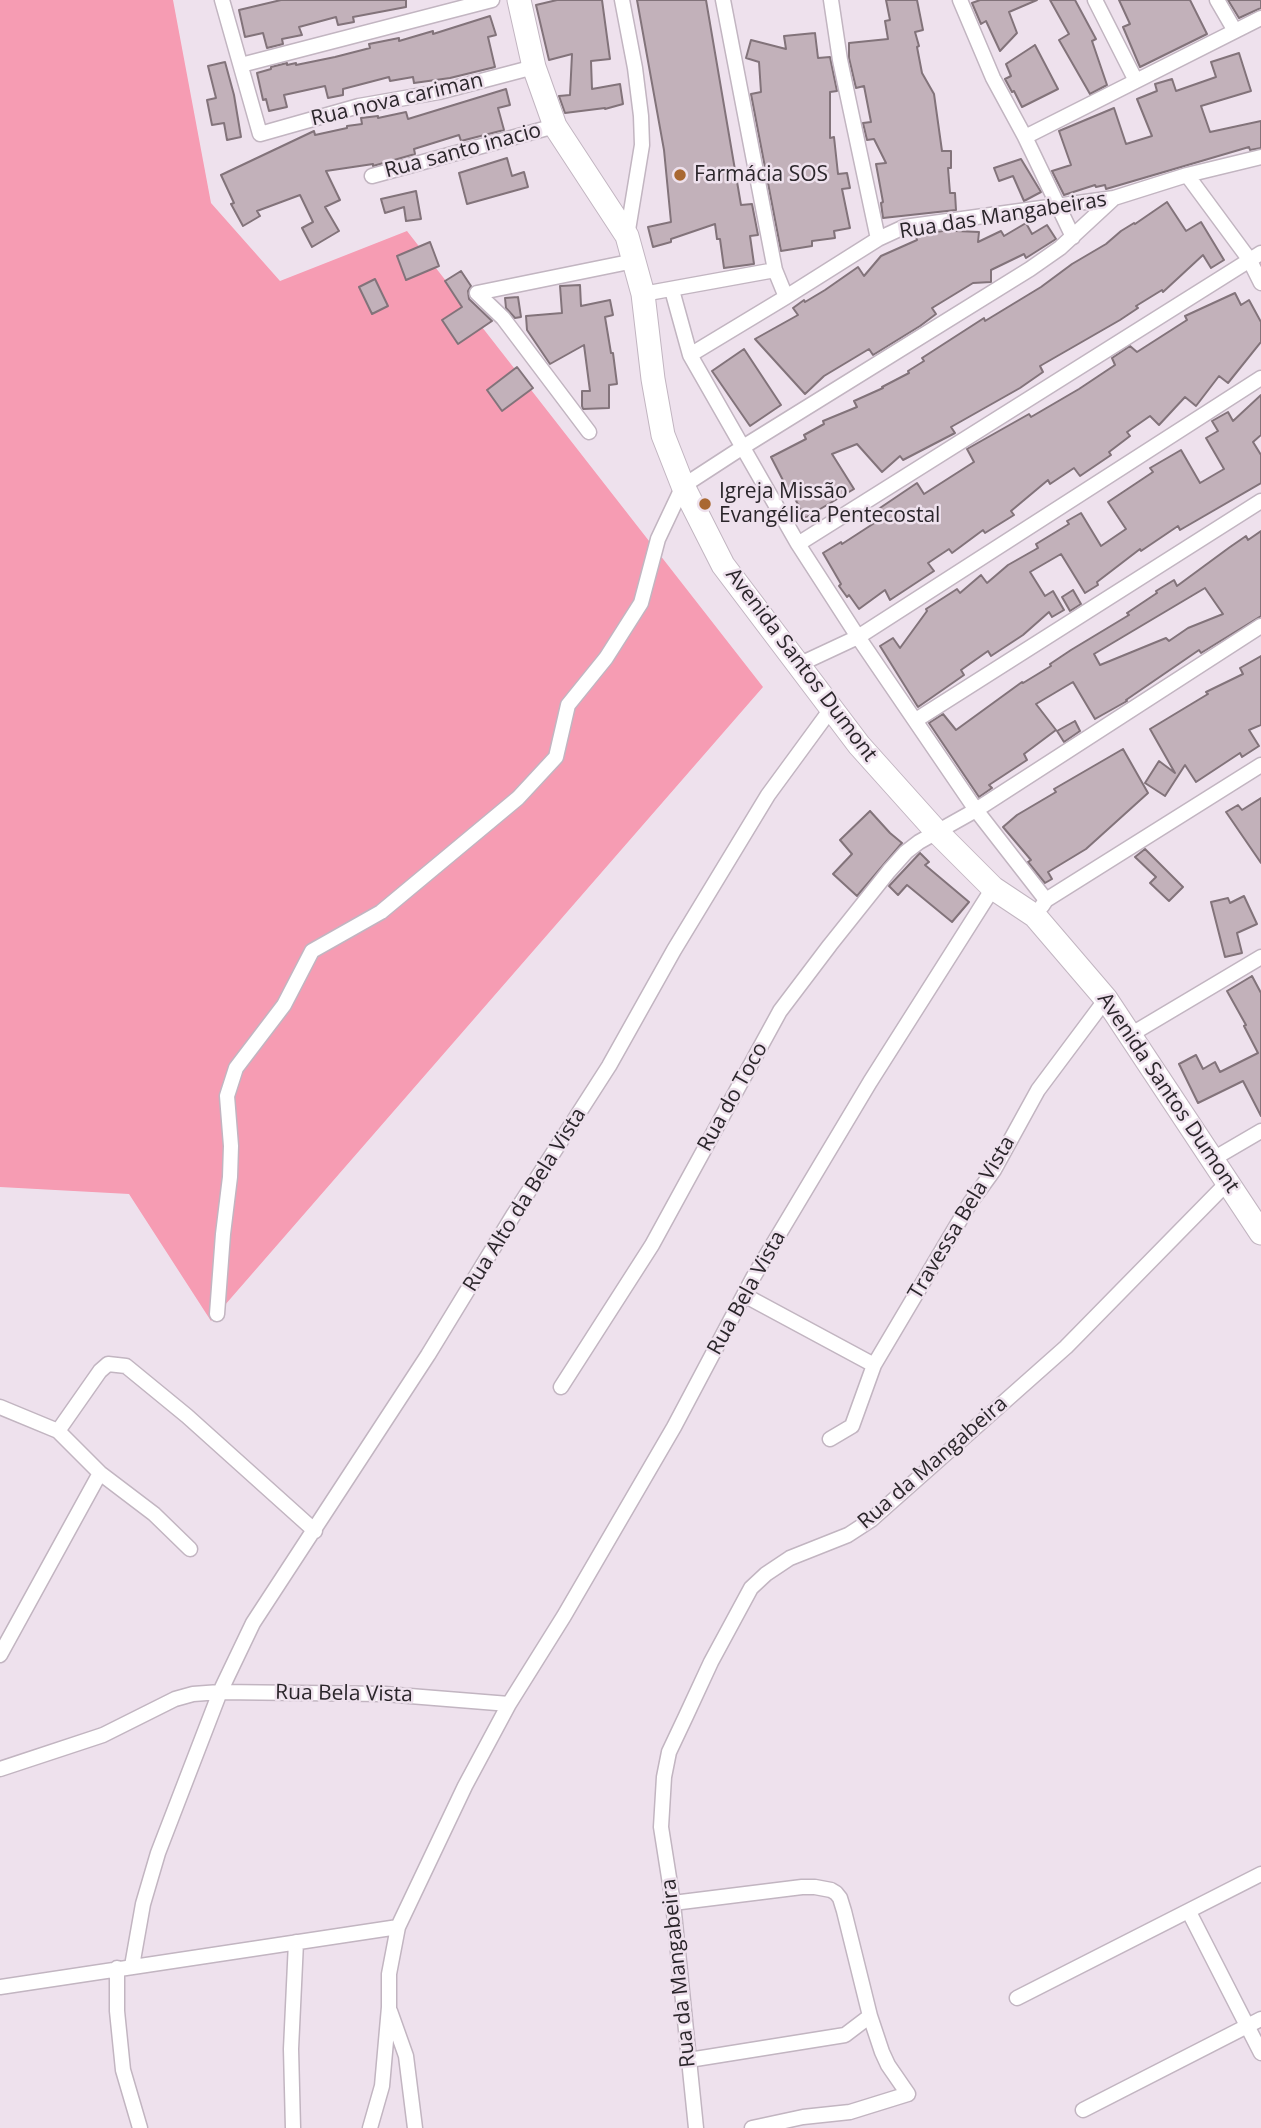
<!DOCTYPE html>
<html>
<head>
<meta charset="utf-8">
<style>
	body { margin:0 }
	canvas { display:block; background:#eee1ed }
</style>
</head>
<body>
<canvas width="1261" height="2128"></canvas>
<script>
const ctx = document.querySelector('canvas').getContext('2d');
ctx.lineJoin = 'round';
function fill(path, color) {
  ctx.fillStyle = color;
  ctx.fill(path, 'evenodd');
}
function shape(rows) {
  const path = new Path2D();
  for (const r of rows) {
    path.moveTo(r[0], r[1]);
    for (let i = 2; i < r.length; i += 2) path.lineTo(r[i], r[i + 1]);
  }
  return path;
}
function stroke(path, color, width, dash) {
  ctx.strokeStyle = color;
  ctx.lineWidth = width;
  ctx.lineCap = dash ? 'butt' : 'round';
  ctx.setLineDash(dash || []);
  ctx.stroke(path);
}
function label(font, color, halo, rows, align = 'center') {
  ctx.font = font + ' "Open Sans",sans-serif';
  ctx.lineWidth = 5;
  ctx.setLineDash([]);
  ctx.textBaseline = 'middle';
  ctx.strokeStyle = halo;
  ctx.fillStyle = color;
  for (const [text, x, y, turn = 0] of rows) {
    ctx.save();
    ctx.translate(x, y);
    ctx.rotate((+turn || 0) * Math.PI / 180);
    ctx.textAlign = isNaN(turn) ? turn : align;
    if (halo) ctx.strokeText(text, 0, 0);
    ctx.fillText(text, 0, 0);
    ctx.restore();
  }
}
const green = shape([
	[0,0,173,0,211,203,280,281,407,231,763,687,211,1321,129,1194,0,1187]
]);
const building = shape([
	[281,0,406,0,406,7,353,17,354,22,338,25,336,17,299,27,302,35,282,39,283,44,267,48,263,33,245,37,239,10,281,0],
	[557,0,602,0,610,59,591,61,592,89,620,84,623,104,605,109,605,108,565,113,559,96,570,95,572,54,549,60,536,5,557,0],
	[637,0,706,0,741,205,752,204,758,235,750,236,754,264,724,268,720,239,717,239,715,224,671,239,671,242,653,247,648,227,671,222,664,150,637,0],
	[886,0,917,0,923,30,915,32,919,46,917,47,922,73,934,94,942,151,951,151,951,168,948,168,950,193,955,193,956,210,883,218,881,203,883,202,876,164,886,163,874,139,867,140,863,123,871,122,864,86,856,88,849,58,849,43,888,39,885,21,890,20,886,0],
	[980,0,1037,0,1009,12,1017,33,1000,51,986,21,981,24,972,3,980,0],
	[1050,0,1075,0,1096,39,1092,41,1107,85,1090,94,1059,40,1069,34,1050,0],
	[1119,0,1190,0,1207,34,1140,67,1123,27,1130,24,1119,0],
	[1228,0,1261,0,1261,8,1239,18,1228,0],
	[490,16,496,35,488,37,495,67,450,78,414,83,413,77,390,81,389,77,343,89,343,95,328,98,325,86,284,95,287,107,269,111,266,99,263,100,257,73,271,69,271,67,287,63,287,65,296,63,296,65,335,57,370,48,369,44,399,38,399,41,433,31,433,34,490,16],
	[815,33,818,58,830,57,837,91,830,92,830,138,834,137,838,174,847,173,850,188,842,189,850,228,834,231,835,238,812,241,812,246,781,251,751,94,761,92,759,62,746,58,751,40,786,49,784,36,815,33],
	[1035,45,1058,89,1022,107,1014,91,1012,92,1005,79,1011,76,1006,64,1035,45],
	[1239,53,1251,91,1201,106,1210,132,1261,121,1261,148,1250,150,1249,147,1106,189,1105,185,1096,187,1095,185,1064,195,1052,171,1071,165,1059,131,1114,108,1126,144,1152,136,1137,99,1157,91,1155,84,1172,79,1176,91,1216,77,1211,62,1239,53],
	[225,62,234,95,241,137,227,140,224,123,212,125,207,100,216,98,208,66,225,62],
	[506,89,510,105,498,108,504,130,461,141,459,135,414,149,415,154,373,166,373,164,326,171,340,200,325,207,339,231,312,247,302,228,313,222,300,195,257,211,260,216,243,226,231,204,234,203,221,175,314,131,315,135,347,128,347,126,362,124,361,118,378,116,378,118,406,112,408,119,506,89],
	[507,158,512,176,524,172,528,187,467,204,459,173,507,158],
	[1021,159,1041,192,1024,201,1013,176,999,181,994,168,1021,159],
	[416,191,421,219,406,221,404,207,385,213,381,199,416,191],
	[1167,202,1186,231,1201,222,1224,260,1211,268,1203,255,1163,292,1162,290,1136,306,1138,308,1120,320,1040,366,1043,372,1020,388,951,427,955,433,903,460,900,456,882,472,857,444,832,454,854,489,805,518,791,491,789,492,771,457,806,439,804,435,824,424,823,421,857,407,854,401,883,388,882,387,909,373,908,371,924,361,922,358,984,318,985,321,1041,287,1072,264,1106,244,1121,231,1134,223,1135,224,1167,202],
	[1026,223,1032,234,1047,225,1056,239,1026,258,1024,254,991,270,991,282,973,283,932,308,936,314,920,326,873,355,869,349,824,376,805,394,755,339,798,315,793,308,804,300,805,302,825,290,858,267,864,276,881,256,917,240,916,235,956,229,956,231,979,232,978,242,1001,231,1004,236,1026,223],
	[430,242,439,266,406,280,397,256,430,242],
	[461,271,471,286,468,291,469,299,492,321,458,344,442,320,462,307,445,281,461,271],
	[375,279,388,306,372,314,359,287,375,279],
	[580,285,581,306,610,300,613,315,605,317,611,353,613,353,617,384,609,385,609,408,583,409,582,406,582,391,590,391,584,345,550,364,527,330,526,316,562,313,560,286,580,285],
	[1235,293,1241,305,1249,300,1261,322,1261,342,1228,383,1219,376,1196,406,1185,397,1159,425,1150,416,1127,432,1130,436,1109,452,1111,455,1080,476,1074,468,1050,484,1048,480,1011,511,1014,515,985,533,983,530,952,553,949,549,928,563,934,571,890,600,885,590,859,609,849,595,847,597,839,586,841,584,823,553,841,542,842,544,879,520,874,512,917,483,924,494,974,462,967,449,1029,414,1031,417,1079,389,1115,365,1112,358,1130,346,1137,352,1187,320,1185,316,1235,293],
	[518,297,521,317,515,318,506,308,505,298,518,297],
	[744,349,781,405,750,426,712,371,744,349],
	[517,367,533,388,502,411,487,390,517,367],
	[1261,395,1261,435,1253,442,1261,455,1261,483,1180,530,1178,526,1141,551,1140,549,1097,582,1098,585,1085,593,1061,554,1030,572,1045,596,1053,591,1064,610,1052,617,1049,612,1023,635,991,656,988,651,961,670,964,675,918,707,880,646,893,638,900,648,927,611,926,609,957,589,960,593,981,575,987,583,1008,565,1038,548,1036,544,1069,524,1067,521,1081,513,1101,546,1126,529,1108,502,1153,472,1150,468,1181,450,1200,483,1224,469,1206,438,1218,431,1212,421,1228,412,1233,421,1261,395],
	[1261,531,1261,616,1201,653,1199,650,1126,700,1127,701,1095,719,1073,682,1036,704,1056,730,1024,754,1027,760,989,785,992,788,979,797,929,723,943,714,956,730,1022,682,1023,683,1051,666,1050,664,1071,650,1129,615,1127,613,1157,593,1156,591,1174,580,1177,586,1230,547,1246,536,1248,540,1261,531],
	[1205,588,1223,614,1188,628,1169,641,1166,638,1100,665,1094,654,1205,588],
	[1073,590,1081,604,1070,611,1062,597,1073,590],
	[1261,656,1261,725,1249,730,1259,746,1242,757,1240,753,1196,782,1185,765,1165,796,1145,783,1159,761,1175,773,1150,729,1208,694,1206,692,1243,674,1240,668,1261,656],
	[1075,721,1080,731,1064,742,1057,731,1075,721],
	[1123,749,1148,793,1086,849,1048,872,1052,879,1045,883,1028,862,1031,860,1003,827,1017,815,1056,792,1054,789,1123,749],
	[1261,798,1261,863,1226,812,1238,805,1242,810,1261,798],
	[870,811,890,833,902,843,857,896,833,874,852,854,840,840,870,811],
	[1145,849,1183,887,1169,901,1150,883,1156,877,1135,857,1145,849],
	[920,853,929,862,925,865,969,902,952,922,907,885,898,895,889,886,920,853],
	[1244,896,1257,924,1237,933,1242,953,1225,957,1211,902,1228,898,1230,903,1244,896],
	[1252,976,1261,993,1261,1116,1243,1081,1198,1103,1179,1064,1196,1055,1203,1069,1215,1062,1220,1072,1258,1053,1244,1026,1246,1025,1227,991,1252,976]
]);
const minor = shape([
	[222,0,260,134,359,106,439,92,534,67],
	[622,0,635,68,641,116,642,145,627,236],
	[723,0,775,270,786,297],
	[831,0,840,60,878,239],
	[960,0,993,78,1025,137,1073,237],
	[1095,0,1136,81],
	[1217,0,1235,31],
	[241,65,492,0],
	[1025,137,1261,18],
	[1187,175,1249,259,1261,283],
	[372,176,555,126],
	[672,290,690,355,798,544,858,637,976,810,1046,900],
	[477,293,503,318,589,432],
	[477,293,634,261],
	[643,294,775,270],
	[690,355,786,297,878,239,904,227,1114,198,1187,175,1261,157],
	[798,544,1261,253],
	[798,665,858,637,1261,378],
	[916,720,1261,501],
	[1042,906,1046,900,1261,765],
	[1130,1035,1261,957],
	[1213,1159,1261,1131],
	[744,1295,874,1365],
	[217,1314,223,1234,230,1177,231,1146,227,1096,236,1068,284,1005,312,951,381,912,518,798,556,757,568,705,606,658,641,603,658,539,683,486,743,447,1030,269,1060,248,1114,198],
	[561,1387,652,1245,780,1011,830,945,889,871,906,852,919,842,976,810,1261,626],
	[0,1407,58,1431,100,1473,154,1514,190,1549],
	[58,1431,100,1371,108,1364,126,1366,187,1416,315,1531],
	[830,1439,852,1426,874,1365,970,1203,994,1170,1038,1090,1106,999],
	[0,1655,100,1473],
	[0,1769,103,1735,175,1699,193,1694,220,1692,385,1694,509,1704],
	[673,1903,802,1887,815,1887,831,1890,836,1893,840,1898,844,1911,870,2016,882,2052,888,2065,908,2094,850,2112,803,2117,752,2128],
	[1189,1912,1261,2053],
	[132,1966,143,1904,158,1853,220,1692,253,1623,428,1355,514,1214,609,1066,674,950,768,795,831,709],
	[117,1968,117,2011,123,2070,140,2128],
	[0,1987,398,1927],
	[1017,1998,1261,1874],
	[390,2011,406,2056,415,2128],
	[689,2060,845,2035,870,2016],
	[1083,2110,1261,2019],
	[293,2128,291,2049,296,1942],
	[370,2128,382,2086,389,2007,389,1974,398,1927,465,1786,509,1704,564,1616,674,1427,754,1276,870,1082,993,888],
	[696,2128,673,1903,661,1827,664,1777,669,1752,686,1716,711,1662,751,1588,766,1574,790,1558,848,1535,871,1520,1066,1347,1228,1182]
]);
const primary = shape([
	[519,0,534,67,555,126,627,236,643,294,653,379,663,435,683,486,723,565,859,745,937,832,993,888,1035,916,1106,999,1261,1233]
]);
const markers = [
	[680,175,7,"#a96832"],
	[705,504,7,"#a96832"]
];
const streetNames = [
	["Rua nova cariman",397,100,-13],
	["Rua santo inacio",463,151,-15],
	["Rua das Mangabeiras",1003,216,-9],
	["Avenida Santos Dumont",801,665,53],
	["Avenida Santos Dumont",1168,1093,56],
	["Rua do Toco",733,1097,-61],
	["Rua Alto da Bela Vista",525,1200,-58],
	["Travessa Bela Vista",962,1218,-59],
	["Rua Bela Vista",747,1293,-61],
	["Rua da Mangabeira",933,1463,-41],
	["Rua Bela Vista",344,1694,1],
	["Rua da Mangabeira",679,1973,-96]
];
const poiNames = [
	["Farmácia SOS",694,175],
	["Igreja Missão",719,492],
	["Evangélica Pentecostal",719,516]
];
fill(green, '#f69cb3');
fill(building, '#c2b1ba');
stroke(building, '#82737a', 2);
stroke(minor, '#c2b5c1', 17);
stroke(primary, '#c2b5c1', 25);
stroke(minor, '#fff', 14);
stroke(primary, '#fff', 23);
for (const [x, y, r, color] of markers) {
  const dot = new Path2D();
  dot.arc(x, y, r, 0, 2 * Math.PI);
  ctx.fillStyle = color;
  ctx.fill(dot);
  stroke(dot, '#eee1ed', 2.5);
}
label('21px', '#2b262b', '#eee1ed', streetNames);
label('21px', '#2b262b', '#eee1ed', poiNames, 'left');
</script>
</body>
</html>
